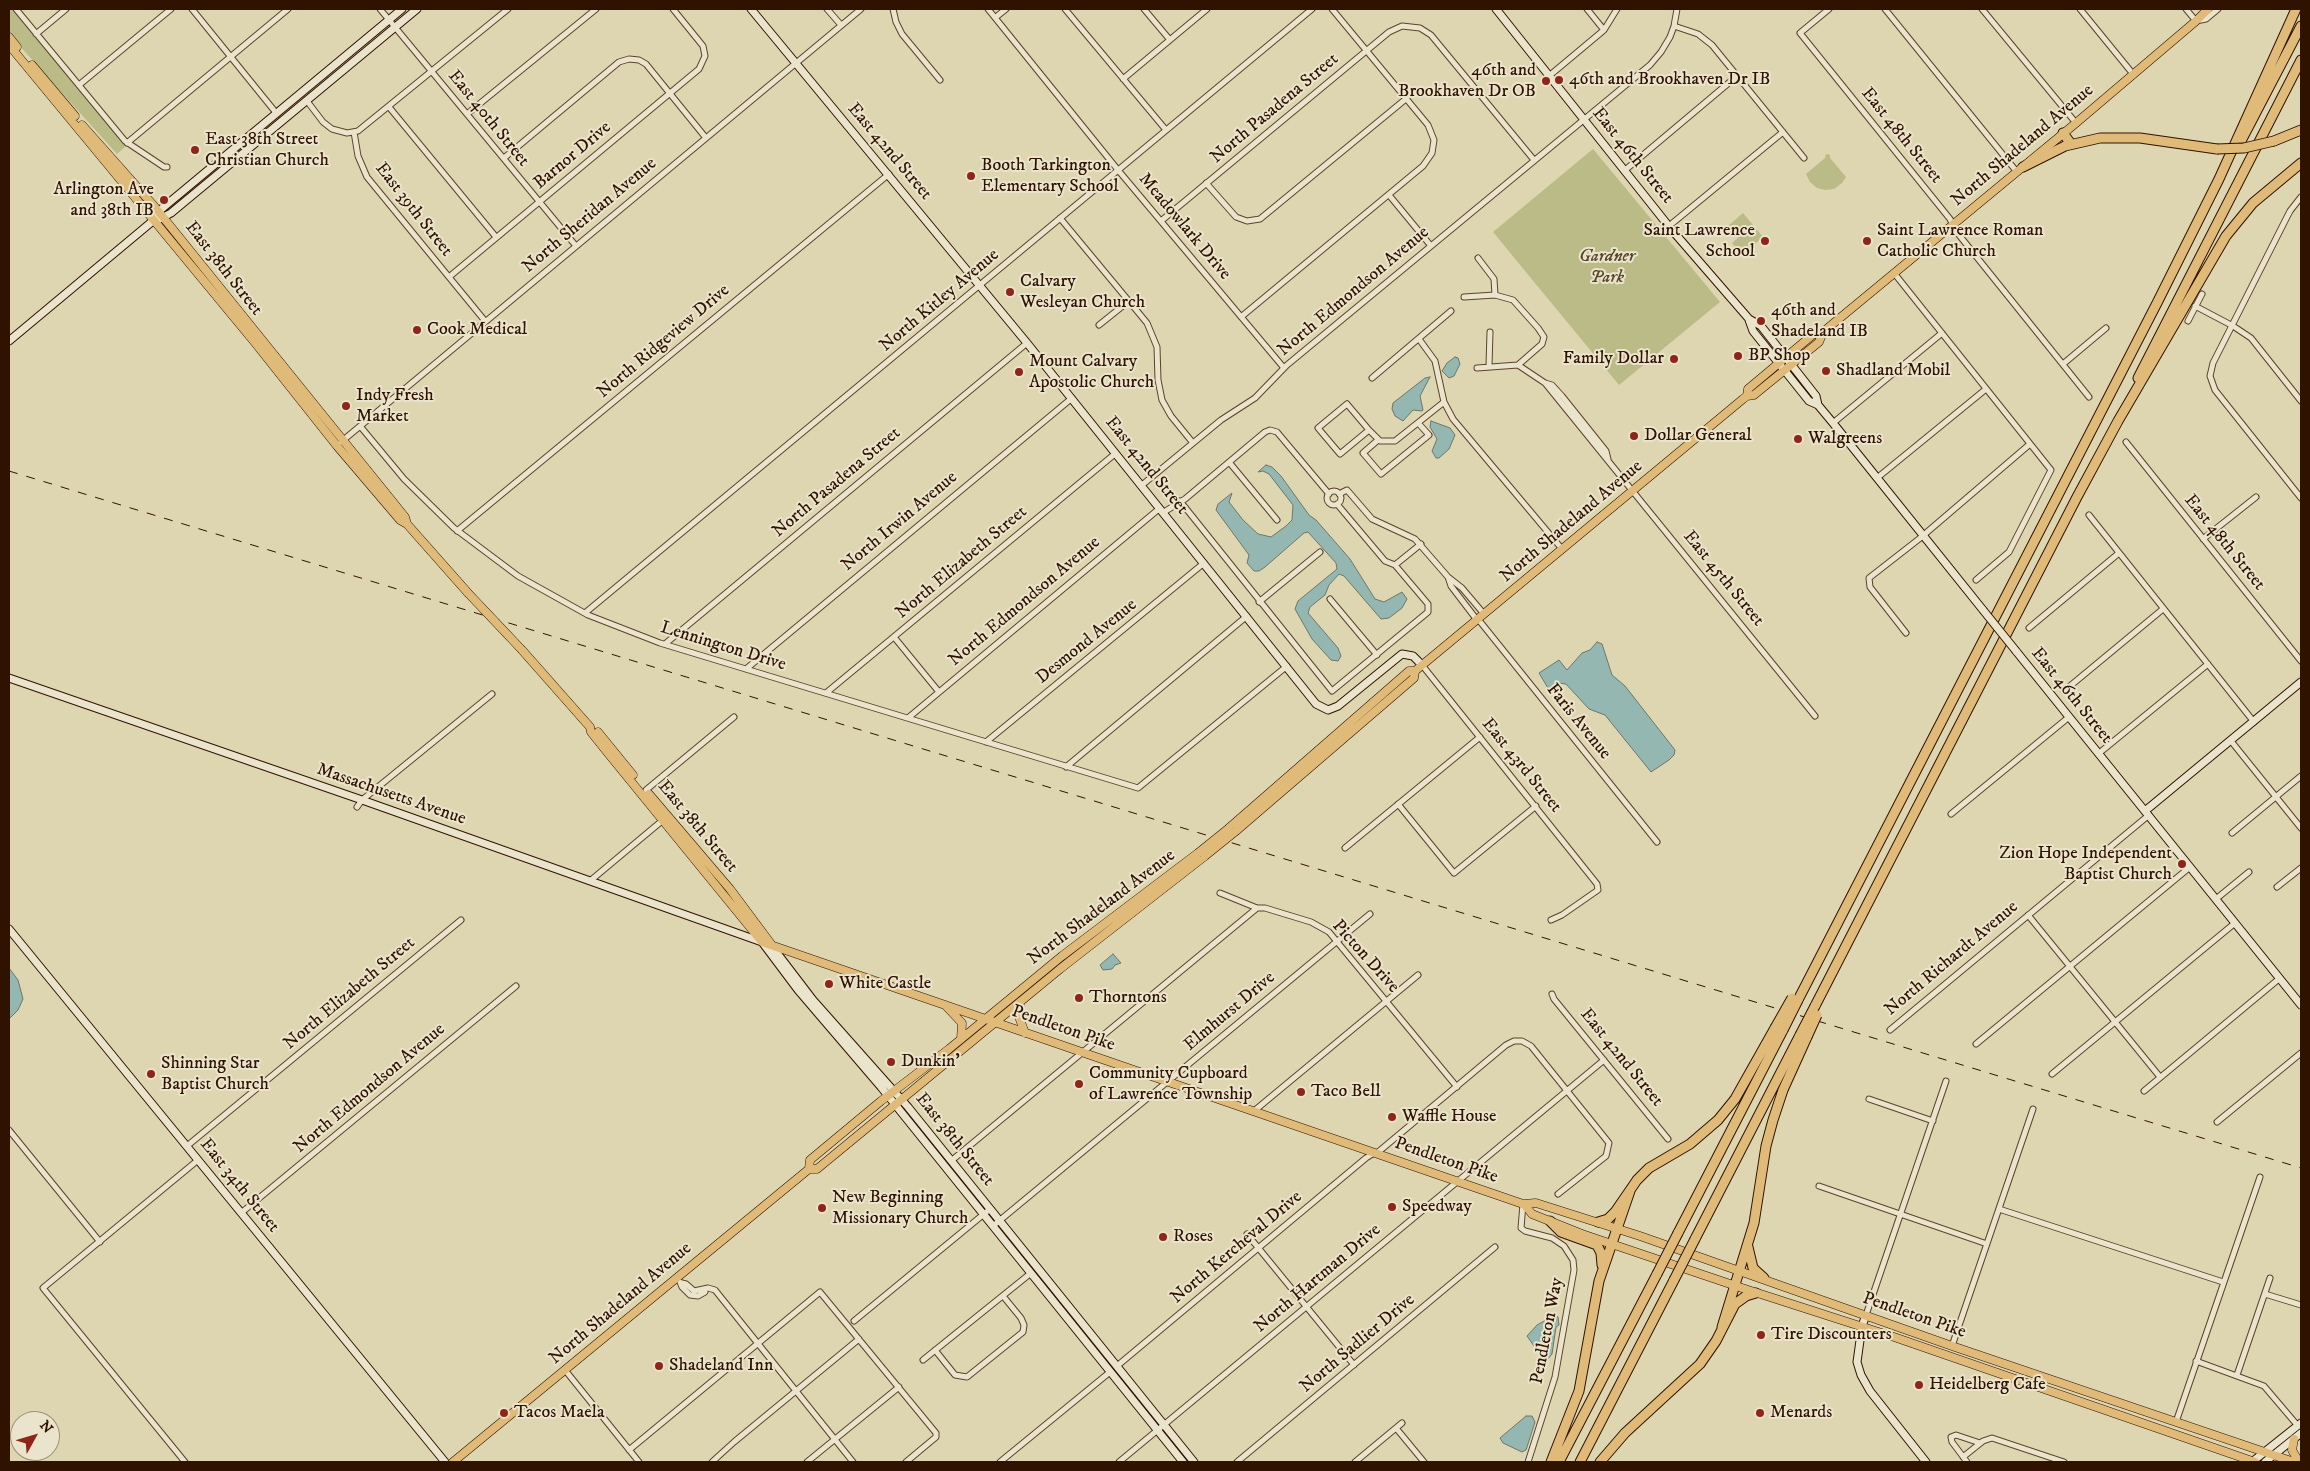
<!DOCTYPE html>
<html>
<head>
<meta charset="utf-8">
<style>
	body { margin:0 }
	#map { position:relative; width:2310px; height:1471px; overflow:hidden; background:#ded5b1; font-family:"IM FELL DW Pica",serif }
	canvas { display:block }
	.frame { position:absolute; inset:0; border:10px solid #301200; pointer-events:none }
	.north { position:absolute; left:10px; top:1411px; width:50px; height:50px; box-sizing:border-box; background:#eae4cc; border:1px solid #a0907a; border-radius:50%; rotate:51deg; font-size:14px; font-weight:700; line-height:20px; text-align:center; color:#301200 }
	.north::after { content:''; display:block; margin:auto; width:18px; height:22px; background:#8f2418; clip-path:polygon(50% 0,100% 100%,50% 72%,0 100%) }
</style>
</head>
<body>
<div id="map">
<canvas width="2310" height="1471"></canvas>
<div class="frame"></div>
<div class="north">N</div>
</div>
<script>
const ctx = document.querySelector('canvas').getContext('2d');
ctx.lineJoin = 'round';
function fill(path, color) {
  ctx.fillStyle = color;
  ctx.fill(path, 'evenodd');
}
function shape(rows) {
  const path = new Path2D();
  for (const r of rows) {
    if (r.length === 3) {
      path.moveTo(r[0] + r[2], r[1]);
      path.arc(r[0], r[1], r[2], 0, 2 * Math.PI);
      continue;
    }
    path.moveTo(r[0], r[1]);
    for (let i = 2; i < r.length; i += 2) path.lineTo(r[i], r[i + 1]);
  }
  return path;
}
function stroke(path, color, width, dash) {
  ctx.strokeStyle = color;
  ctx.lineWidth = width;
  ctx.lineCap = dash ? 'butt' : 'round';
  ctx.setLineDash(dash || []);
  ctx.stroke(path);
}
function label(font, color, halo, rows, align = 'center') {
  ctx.font = font + ' "IM FELL DW Pica",serif';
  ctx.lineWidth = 4;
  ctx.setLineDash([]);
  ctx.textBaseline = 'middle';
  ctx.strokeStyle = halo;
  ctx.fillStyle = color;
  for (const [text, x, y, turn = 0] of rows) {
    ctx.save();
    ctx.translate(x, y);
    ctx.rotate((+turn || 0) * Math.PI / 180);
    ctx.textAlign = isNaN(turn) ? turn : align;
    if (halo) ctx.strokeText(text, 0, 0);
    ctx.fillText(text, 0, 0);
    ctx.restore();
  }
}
const green = shape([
	[9,9,12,9,126,146,117,154,9,34],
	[1593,149,1720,302,1619,385,1493,232],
	[1826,154,1830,155,1830,158,1846,177,1842,183,1834,189,1825,190,1817,188,1810,182,1806,174,1825,158],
	[1743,213,1763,237,1748,250,1745,247,1739,251,1732,243,1738,238,1728,226]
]);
const water = shape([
	[1455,357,1458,358,1460,364,1454,376,1449,378,1442,371,1447,363,1455,357],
	[1430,377,1420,396,1423,410,1422,411,1413,410,1403,421,1395,416,1392,409,1393,403,1425,378,1430,377],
	[1431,421,1450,428,1455,435,1449,449,1439,458,1436,458,1432,451,1437,439,1430,427,1431,421],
	[1266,465,1272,467,1281,476,1309,515,1316,520,1350,559,1375,599,1384,602,1402,592,1407,599,1402,608,1389,618,1381,619,1344,576,1339,574,1329,585,1325,595,1310,607,1308,613,1338,648,1341,656,1338,661,1331,660,1312,639,1295,609,1298,601,1337,569,1336,563,1308,532,1304,533,1265,567,1259,571,1254,571,1247,563,1249,555,1216,510,1218,504,1232,493,1229,502,1243,520,1258,534,1271,537,1286,526,1292,520,1293,505,1269,474,1263,471,1258,472,1266,465],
	[1597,642,1602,644,1612,675,1625,686,1675,750,1674,755,1669,760,1651,772,1605,715,1589,709,1566,684,1559,683,1548,688,1539,673,1559,660,1567,670,1582,653,1590,650,1597,642],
	[1113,954,1121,963,1115,965,1112,969,1103,970,1100,965,1113,954],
	[9,968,18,980,23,999,18,1010,9,1019,9,968],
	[1555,1315,1558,1317,1559,1325,1556,1327,1552,1354,1547,1360,1536,1349,1527,1336,1537,1325,1555,1315],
	[1526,1416,1532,1416,1535,1422,1526,1450,1522,1452,1503,1443,1500,1438,1526,1416]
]);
const street = shape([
	[16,9,125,141,164,167,167,167],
	[192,9,277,114],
	[380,9,576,246],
	[827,9,841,25],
	[893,9,896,22,902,34,940,80],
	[988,9,1118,170,1284,368],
	[1065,9,1166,130],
	[1144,9,1170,40],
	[1587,9,1604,30],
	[1829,9,1800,33,1950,219,1955,230,2089,397],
	[1885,9,2017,172],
	[1982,9,2076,123],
	[2080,9,2133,74],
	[2186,9,2196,21,2206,19,2218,9],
	[996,17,1006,9],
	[1674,26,1698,34,1712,45,1804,158],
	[36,34,66,9],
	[1549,76,1604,30,1617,9],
	[1123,79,1207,9],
	[79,85,171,9],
	[307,101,323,122,332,129,347,133,358,131,508,9],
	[389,107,496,237],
	[467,114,596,9],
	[354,132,358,156,367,177,485,321],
	[127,143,288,9],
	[504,158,619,62,629,59,639,60,646,64,706,138],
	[1624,171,1737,76],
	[1206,183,1236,217,1247,221,1260,219,1407,98],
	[1389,195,1431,246],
	[2301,197,2290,211,2213,363,2210,376,2215,390,2301,498],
	[1060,218,1147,323,1157,347,1158,380,1162,400,1171,416,1193,443],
	[1161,221,1389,32,1402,26,1420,28,1431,35,1534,160],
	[1669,226,1783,132],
	[1478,258,1494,279,1495,295],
	[1894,273,2051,470,2009,552,1976,580],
	[449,277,699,69,705,56,703,46,673,9],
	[1464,297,1495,295,1513,300,1538,328,1544,337,1542,344,1518,365,1477,368],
	[2195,306,2233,326,2251,338,2301,401],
	[1241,317,1423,166,1432,153,1434,140,1428,125,1332,9],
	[2188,321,2202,294],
	[1099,325,1129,301],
	[1419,339,1435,361,1444,402,1453,419,1562,549],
	[2063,364,2106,328],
	[1518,365,1545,383,1815,716],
	[1489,366,1490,332],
	[1372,378,1451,311],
	[1545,383,1552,385,1562,396,1606,451,1608,459],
	[1347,404,1369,430,1340,454,1318,428,1347,404],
	[1833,423,1942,333],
	[360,426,404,479,454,528,518,576,588,615,660,643,1138,788,1287,666],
	[1369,430,1380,441,1395,441,1444,402],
	[1378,440,1363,453,1381,474,1429,435,1419,424],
	[341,442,861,9],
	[2126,442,2301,661],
	[1229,462,1277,520],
	[1877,478,1986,389],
	[1142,485,1221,420,1255,398,1287,365,1650,65,1661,52,1670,37,1674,26,1677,9],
	[1334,498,7],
	[1339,494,1347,490,1372,519,1415,539,1448,577,1462,588,1484,614],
	[1180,501,1332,691,1428,612,1428,604,1395,565],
	[1337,504,1385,561,1395,565],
	[1164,512,1185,499,1265,432,1270,430,1277,432,1329,494],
	[2089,515,2254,722],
	[457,531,889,174],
	[2203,539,2256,497],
	[1395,565,1421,544],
	[1448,577,1451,586,1477,620],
	[1330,599,1377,655],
	[1259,602,1320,552],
	[585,613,1312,9],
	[1478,619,1657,842],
	[2029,628,2119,553],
	[1906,633,1870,587,1869,578,1919,539,2030,444],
	[894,637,939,692],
	[665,644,1027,343],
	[1422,665,1597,884,1598,890,1562,915,1551,920],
	[746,669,1072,398],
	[2064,691,2163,609],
	[826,693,1116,453],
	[908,718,1160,508],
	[2231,741,2301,828],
	[986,742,1204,563],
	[2098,754,2208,664],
	[1066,767,1247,616],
	[646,790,734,717],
	[1398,804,1454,873,1536,806],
	[357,807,362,800,492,694],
	[1951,814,2069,717],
	[2232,833,2301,776],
	[1345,848,1480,737],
	[590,881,663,820],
	[2277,887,2301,868],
	[1220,893,1257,908,1265,908,1311,922,1329,932,1457,1087],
	[2216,899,2249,872],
	[2028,915,2160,1077],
	[1552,994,1554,999,1668,1139],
	[1890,1030,2149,815],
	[1976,1044,2190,867],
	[2052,1074,2235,923],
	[2144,1091,2280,978],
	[1869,1099,1933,1121],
	[1254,1111,1418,975],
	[2217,1122,2301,1053],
	[9,1130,100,1242],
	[187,1146,461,920],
	[1377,1153,1506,1045,1514,1041,1522,1041,1531,1046,1609,1143,1606,1156,1558,1194],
	[951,1161,1257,908],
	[1819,1186,1987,1244],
	[1523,1204,1521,1228,1525,1231,1552,1238,1564,1246,1573,1260,1574,1270,1555,1377,1528,1462],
	[1999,1209,2223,1282],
	[241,1213,516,986],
	[993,1226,1370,914],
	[1247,1234,1354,1365],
	[680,1282,682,1287,690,1295,698,1296,705,1292,705,1289],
	[682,1283,686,1284,694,1291,708,1288,715,1290,853,1462],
	[2265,1294,2301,1305],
	[1866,1315,1946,1081],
	[854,1321,990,1209],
	[1952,1346,2033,1109],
	[935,1350,955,1375,967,1377,1023,1332,1024,1325,1021,1318,1003,1296],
	[923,1360,1031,1273],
	[2196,1361,2264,1386,2298,1426],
	[1117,1366,1366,1158,1374,1153],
	[565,1370,639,1462],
	[2237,1375,2270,1278],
	[2176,1422,2260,1177],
	[1396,1428,1424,1462],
	[629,1450,820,1292,936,1433,936,1437,906,1462],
	[1963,1457,1983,1441,1992,1438,2064,1462],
	[185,1462,43,1288,198,1160],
	[712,1462,734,1442,859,1339],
	[807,1462,899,1387],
	[1000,1462,1110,1372],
	[1119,1462,1604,1060],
	[1237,1462,1495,1247],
	[1355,1462,1402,1423],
	[1967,1462,1952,1442,1951,1437,1956,1435,1980,1443]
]);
const secondary = shape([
	[751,9,1027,343,1316,704,1328,710,1338,706,1402,654,1413,656,1422,665],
	[1496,9,1671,229,1749,319,1761,326,1816,396,1818,405],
	[160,219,171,213,417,9],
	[1749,320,1753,331,1809,401,1818,405,1833,423,1983,610],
	[9,341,154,220,158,212,165,206,402,9],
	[2016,651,2301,1005],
	[9,678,362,800,762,942,798,990,881,1087,1183,1462],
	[2145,811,2301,682],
	[9,929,445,1462],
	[771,945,813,1000,908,1107,1194,1462],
	[1866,1315,1862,1326,1857,1362,1861,1375,1870,1391,1926,1462],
	[2252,1462,2301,1423],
	[2265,1462,2301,1433]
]);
const primary = shape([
	[9,37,17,47],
	[9,45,256,344,337,446,400,520,407,524,468,593],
	[32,65,75,116],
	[82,125,154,206,405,517,407,524],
	[1747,396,1748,389,1816,332,1823,332],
	[522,650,590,727,591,732,607,752,762,942,1523,1204,1536,1203,1640,1236,1952,1346,2294,1462],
	[598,732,633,775],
	[649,794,730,889,771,944],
	[1229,828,1409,671,1415,671,1743,399,1747,396,1754,395,1819,342,1823,332,2076,123,2196,21,2208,9],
	[1236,831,1414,678,1415,671],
	[1020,1002,1019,1017,1025,1033],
	[946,1006,962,1023,961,1039],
	[809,1169,810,1160,881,1101,949,1049,1062,956,1198,853],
	[1524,1204,1532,1214,1582,1234,1745,1289,1894,1337,2255,1462],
	[2294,1439,2292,1450,2299,1462],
	[453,1462,809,1169,817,1169,1060,969,1205,856]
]);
const highway = shape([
	[2063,133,2071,144],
	[2274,141,2301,130],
	[2240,143,2301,26],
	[2023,167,2065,146,2100,138,2140,138,2217,149],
	[2138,378,2301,60],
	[1798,1000,2157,303,2219,179,2296,9],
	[1815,1006,2077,497,2118,421,2226,236,2253,203,2301,163],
	[1550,1221,1561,1232,1597,1245,1601,1253,1602,1265],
	[1598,1222,1608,1219,1615,1212,1637,1180,1649,1168,1690,1144,1718,1120,1735,1099,1775,1028],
	[1678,1233,1783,1030],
	[1695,1239,1800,1035],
	[1748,1247,1753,1268,1764,1278],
	[1722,1327,1754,1223,1766,1146,1773,1120,1783,1090,1807,1037],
	[1551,1462,1579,1391,1599,1281,1630,1191],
	[1559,1462,1657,1274],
	[1580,1462,1674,1280],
	[1600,1462,1625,1433,1700,1364,1716,1341,1735,1304,1746,1296,1756,1293]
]);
const rail = shape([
	[9,471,2301,1168]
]);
const secondaryBridge = shape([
	[1983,610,2016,651]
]);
const primaryBridge = shape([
	[468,593,522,650],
	[1198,853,1229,828],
	[1205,856,1236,831]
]);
const highwayBridge = shape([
	[2217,149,2244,148,2274,141],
	[1775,1028,1792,998],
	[1783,1030,1798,1000],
	[1800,1035,1815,1006],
	[1807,1037,1817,1015],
	[1657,1274,1678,1233],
	[1674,1280,1695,1239]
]);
const markers = [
	[1559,80,5,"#8f2418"],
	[1546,81,5,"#8f2418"],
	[195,150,5,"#8f2418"],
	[971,176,5,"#8f2418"],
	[164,200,5,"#8f2418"],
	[1765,241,5,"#8f2418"],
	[1867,241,5,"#8f2418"],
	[1010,292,5,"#8f2418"],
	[1761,321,5,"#8f2418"],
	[417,330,5,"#8f2418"],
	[1738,356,5,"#8f2418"],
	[1674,359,5,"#8f2418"],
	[1826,371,5,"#8f2418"],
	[1019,372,5,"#8f2418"],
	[346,406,5,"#8f2418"],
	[1634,436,5,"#8f2418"],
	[1798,439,5,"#8f2418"],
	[2182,864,5,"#8f2418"],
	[829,984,5,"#8f2418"],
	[1079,998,5,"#8f2418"],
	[891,1062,5,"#8f2418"],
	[151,1074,5,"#8f2418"],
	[1079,1084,5,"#8f2418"],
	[1301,1092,5,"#8f2418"],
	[1392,1117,5,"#8f2418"],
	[1392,1207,5,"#8f2418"],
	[822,1208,5,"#8f2418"],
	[1163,1237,5,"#8f2418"],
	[1761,1335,5,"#8f2418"],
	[659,1366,5,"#8f2418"],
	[1919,1385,5,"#8f2418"],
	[504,1413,5,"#8f2418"],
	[1760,1413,5,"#8f2418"]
];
const poiNames = [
	["46th and",1536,71,"right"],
	["Brookhaven Dr OB",1536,92,"right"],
	["46th and Brookhaven Dr IB",1569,80],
	["East 38th Street",205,140],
	["Christian Church",205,161],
	["Booth Tarkington",981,166],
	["Elementary School",981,187],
	["Arlington Ave",154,190,"right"],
	["and 38th IB",154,211,"right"],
	["Saint Lawrence",1755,231,"right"],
	["School",1755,252,"right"],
	["Saint Lawrence Roman",1877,231],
	["Catholic Church",1877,252],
	["Calvary",1020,282],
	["Wesleyan Church",1020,303],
	["46th and",1771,311],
	["Shadeland IB",1771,332],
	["Cook Medical",427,330],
	["BP Shop",1748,356],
	["Family Dollar",1664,359,"right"],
	["Mount Calvary",1029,362],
	["Apostolic Church",1029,383],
	["Shadland Mobil",1836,371],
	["Indy Fresh",356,396],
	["Market",356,417],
	["Dollar General",1644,436],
	["Walgreens",1808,439],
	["Zion Hope Independent",2172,854,"right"],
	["Baptist Church",2172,875,"right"],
	["White Castle",839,984],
	["Thorntons",1089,998],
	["Dunkin'",901,1062],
	["Shinning Star",161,1064],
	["Baptist Church",161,1085],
	["Community Cupboard",1089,1074],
	["of Lawrence Township",1089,1095],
	["Taco Bell",1311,1092],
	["Waffle House",1402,1117],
	["New Beginning",832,1198],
	["Missionary Church",832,1219],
	["Speedway",1402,1207],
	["Roses",1173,1237],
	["Tire Discounters",1771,1335],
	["Shadeland Inn",669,1366],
	["Heidelberg Cafe",1929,1385],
	["Tacos Maela",514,1413],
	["Menards",1770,1413]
];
const streetNames = [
	["North Pasadena Street",1275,109,-40],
	["East 40th Street",488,119,51],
	["East 48th Street",1901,136,51],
	["North Shadeland Avenue",2023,146,-40],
	["East 42nd Street",889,152,50],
	["Barnor Drive",573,156,-40],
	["East 46th Street",1632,156,51],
	["East 39th Street",413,210,52],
	["North Sheridan Avenue",590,216,-40],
	["Meadowlark Drive",1184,227,50],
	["East 38th Street",223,269,52],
	["North Edmondson Avenue",1354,292,-40],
	["North Kitley Avenue",940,301,-40],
	["North Ridgeview Drive",664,342,-40],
	["East 42nd Street",1146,466,51],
	["North Pasadena Street",837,483,-40],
	["North Irwin Avenue",900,522,-40],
	["North Shadeland Avenue",1572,522,-40],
	["East 48th Street",2224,543,51],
	["North Elizabeth Street",962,563,-40],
	["East 45th Street",1723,579,51],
	["North Edmondson Avenue",1025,602,-40],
	["Desmond Avenue",1087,642,-39],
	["Lennington Drive",723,647,17],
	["East 46th Street",2071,696,51],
	["Faris Avenue",1578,722,51],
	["East 43rd Street",1521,766,51],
	["Massachusetts Avenue",391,795,19],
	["East 38th Street",697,827,50],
	["North Shadeland Avenue",1102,908,-37],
	["Picton Drive",1365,957,48],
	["North Richardt Avenue",1952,959,-40],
	["North Elizabeth Street",350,994,-40],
	["Elmhurst Drive",1230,1012,-40],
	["Pendleton Pike",1063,1029,19],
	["East 42nd Street",1621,1058,51],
	["North Edmondson Avenue",370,1089,-40],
	["East 38th Street",954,1140,51],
	["Pendleton Pike",1446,1161,19],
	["East 34th Street",239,1186,51],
	["North Kercheval Drive",1237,1248,-40],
	["North Hartman Drive",1318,1279,-40],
	["North Shadeland Avenue",621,1304,-40],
	["Pendleton Pike",1914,1316,19],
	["Pendleton Way",1548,1331,-79],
	["North Sadlier Drive",1358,1344,-40]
];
const parkNames = [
	["Gardner",1607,257],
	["Park",1607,278]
];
fill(green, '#babb86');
fill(water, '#94b8b1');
stroke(water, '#6c766a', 1);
stroke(street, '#5c432c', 7);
stroke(secondary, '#301200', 9);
stroke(primary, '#301200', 9);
stroke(highway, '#301200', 11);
stroke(street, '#eae4cc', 5);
stroke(secondary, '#eae4cc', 7);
stroke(primary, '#dfba78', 8);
stroke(highway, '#dfba78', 9);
stroke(rail, '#301200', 1, [9, 9]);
stroke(secondaryBridge, '#301200', 9, []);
stroke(primaryBridge, '#301200', 9, []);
stroke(highwayBridge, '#301200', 11, []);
stroke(secondaryBridge, '#eae4cc', 7);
stroke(primaryBridge, '#dfba78', 8);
stroke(highwayBridge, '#dfba78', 9);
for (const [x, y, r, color] of markers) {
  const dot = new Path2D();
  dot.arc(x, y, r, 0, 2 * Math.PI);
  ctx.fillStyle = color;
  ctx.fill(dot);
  stroke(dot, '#eae4cc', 2);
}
label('18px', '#301200', '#eae4cc', poiNames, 'left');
label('18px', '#301200', '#eae4cc', streetNames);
label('italic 18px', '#594528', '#eae4cc', parkNames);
</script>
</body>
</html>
